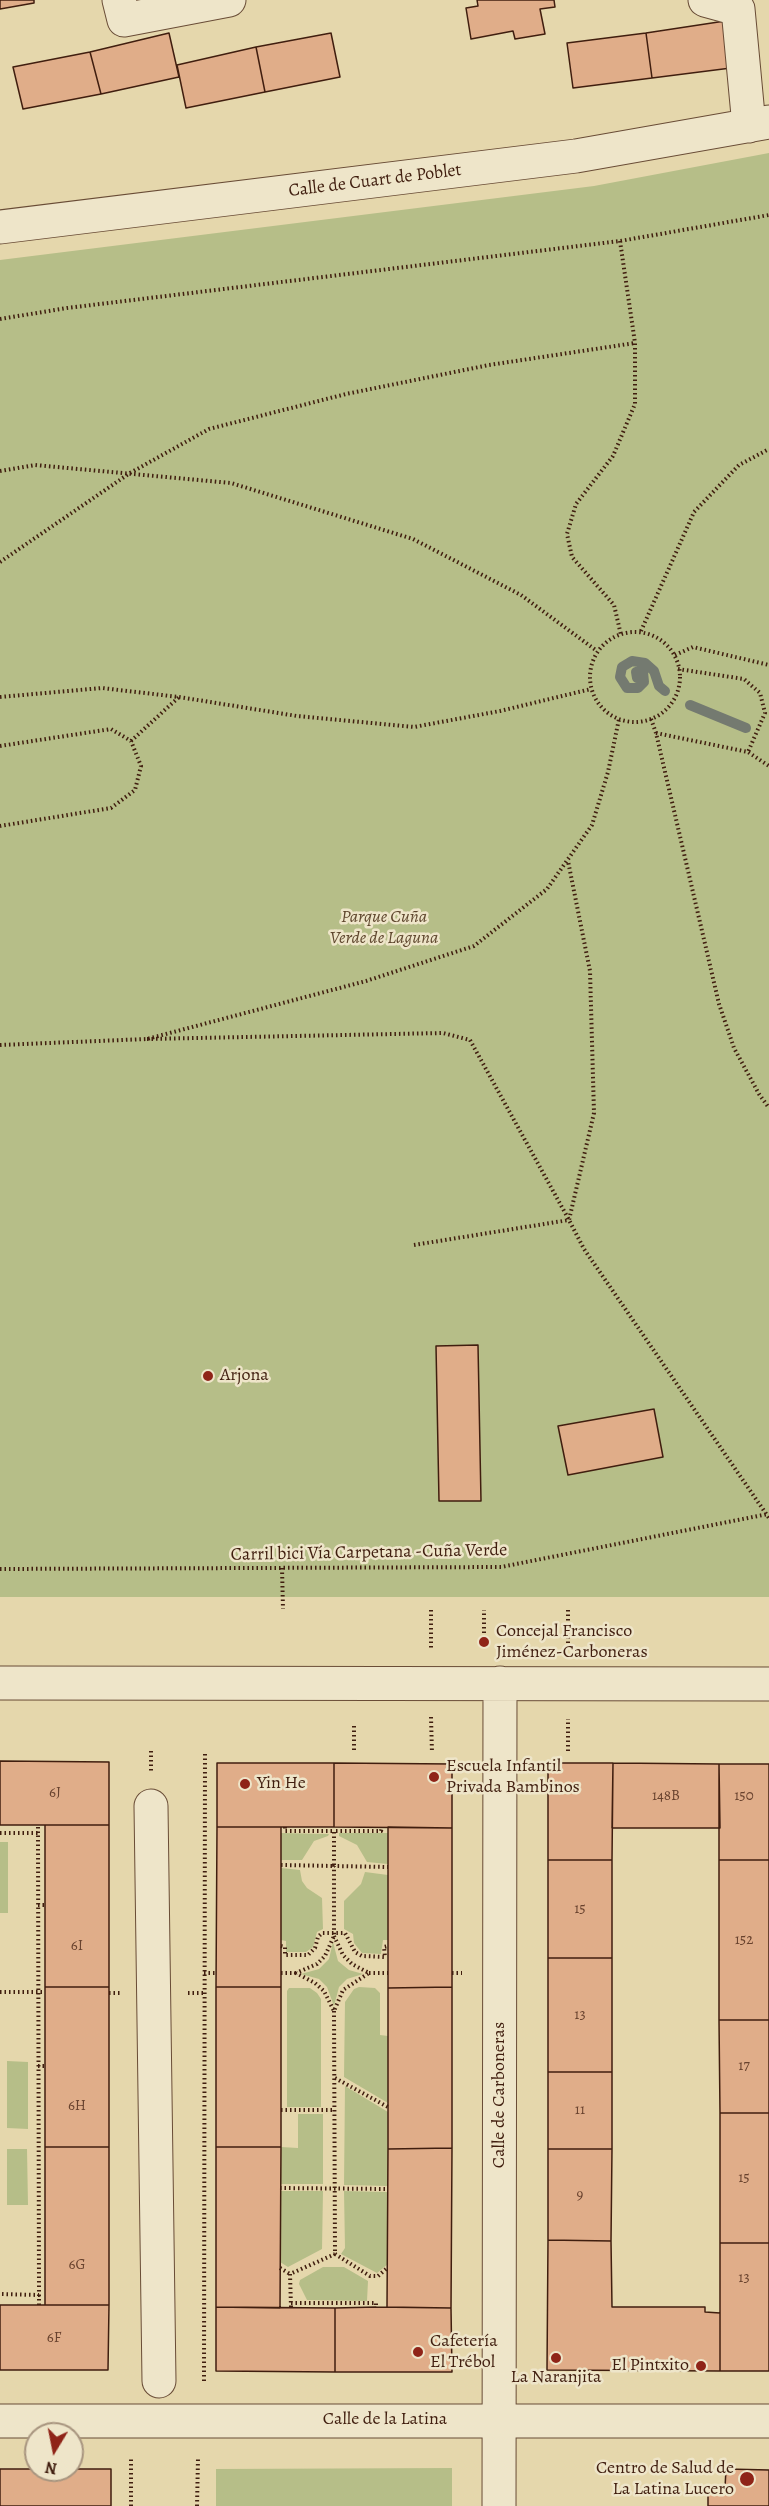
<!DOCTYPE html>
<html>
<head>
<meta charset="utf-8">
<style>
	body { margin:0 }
	#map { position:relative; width:769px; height:2506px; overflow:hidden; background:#e5d7ac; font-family:Alegreya,serif }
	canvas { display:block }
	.north { position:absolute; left:24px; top:2422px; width:60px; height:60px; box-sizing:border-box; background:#eee5c9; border:2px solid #a8957f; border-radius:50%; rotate:190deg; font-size:16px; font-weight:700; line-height:24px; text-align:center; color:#401e0f }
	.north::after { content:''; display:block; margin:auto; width:21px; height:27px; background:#8f2418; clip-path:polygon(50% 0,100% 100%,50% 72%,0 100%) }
</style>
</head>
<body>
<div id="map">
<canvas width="769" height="2506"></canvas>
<div class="north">N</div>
</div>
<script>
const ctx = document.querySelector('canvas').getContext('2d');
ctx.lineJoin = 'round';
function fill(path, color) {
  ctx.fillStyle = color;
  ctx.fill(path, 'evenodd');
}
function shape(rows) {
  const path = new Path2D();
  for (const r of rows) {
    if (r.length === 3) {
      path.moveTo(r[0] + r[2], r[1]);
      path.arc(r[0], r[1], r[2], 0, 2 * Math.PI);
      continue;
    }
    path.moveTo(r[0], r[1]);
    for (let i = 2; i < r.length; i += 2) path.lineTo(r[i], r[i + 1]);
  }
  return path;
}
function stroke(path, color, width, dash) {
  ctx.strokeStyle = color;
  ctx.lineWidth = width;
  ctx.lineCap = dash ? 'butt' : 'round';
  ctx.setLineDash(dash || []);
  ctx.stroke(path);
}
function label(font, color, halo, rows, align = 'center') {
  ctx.font = font + ' Alegreya,serif';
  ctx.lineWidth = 5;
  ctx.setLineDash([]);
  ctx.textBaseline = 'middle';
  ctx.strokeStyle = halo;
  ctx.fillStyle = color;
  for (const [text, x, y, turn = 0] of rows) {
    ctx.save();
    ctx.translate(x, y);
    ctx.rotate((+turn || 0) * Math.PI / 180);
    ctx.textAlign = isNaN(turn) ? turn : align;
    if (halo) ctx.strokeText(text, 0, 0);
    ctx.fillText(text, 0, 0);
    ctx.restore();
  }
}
const green = shape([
	[769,153,769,1597,0,1597,0,260,594,186],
	[281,1833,329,1834,328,1836,314,1841,302,1860,281,1860],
	[339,1833,388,1833,388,1864,367,1862,357,1845,339,1836],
	[0,1842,8,1842,8,1913,0,1913],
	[281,1868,300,1870,302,1881,307,1888,322,1898,323,1929,317,1932,313,1947,306,1952,286,1952,286,1941,281,1940],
	[365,1872,388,1875,388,1940,383,1940,381,1954,362,1953,354,1943,353,1934,344,1929,344,1901,361,1884],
	[333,1942,338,1961,349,1970,363,1974,347,1979,339,1987,334,2006,327,1987,319,1979,301,1974,319,1969,329,1959],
	[359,1987,375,1988,380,1993,380,2035,388,2036,388,2103,344,2077,345,2002,354,1989],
	[289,1988,310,1988,317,1993,321,1999,321,2107,287,2107,287,1991],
	[7,2061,28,2062,28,2129,7,2128],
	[345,2086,388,2112,388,2186,344,2185],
	[298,2114,323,2114,323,2184,280,2184,281,2147,298,2148],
	[7,2149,27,2149,28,2205,7,2205],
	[281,2191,323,2191,322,2249,288,2267,280,2262],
	[344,2191,387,2192,388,2264,377,2273,341,2254,345,2248],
	[323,2267,344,2267,368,2281,367,2301,307,2300,299,2284,300,2280],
	[452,2468,452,2506,216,2506,216,2469]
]);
const stream = shape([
	[637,678,636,672,643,672,644,682,638,688,627,688,620,677,622,667,632,661,645,663,654,671,659,686,665,691],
	[690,705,746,728]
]);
const building = shape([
	[0,0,34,0,34,3,0,9,0,0],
	[477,0,554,0,555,7,540,9,545,34,515,39,513,31,471,39,466,8,478,6,477,0],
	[725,21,731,68,652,78,646,33,725,21],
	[169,33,179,77,101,94,90,52,169,33],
	[331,33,340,77,265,92,256,47,331,33],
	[646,33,652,78,573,88,567,43,646,33],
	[256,47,265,92,186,108,177,65,256,47],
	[90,52,101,94,23,109,13,67,90,52],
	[478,1345,481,1501,439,1501,436,1346,478,1345],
	[654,1409,663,1457,568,1475,558,1426,654,1409],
	[0,1761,109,1762,109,1825,0,1825,0,1761],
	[217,1763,334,1763,334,1827,217,1827,217,1763],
	[334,1763,452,1764,452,1828,334,1827,334,1763],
	[548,1763,613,1763,612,1860,548,1860,548,1763],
	[613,1763,719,1764,720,1828,612,1828,613,1763],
	[719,1764,769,1764,769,1860,719,1860,719,1764],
	[45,1825,109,1825,109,1987,45,1987,45,1825],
	[217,1827,281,1827,281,1987,216,1987,217,1827],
	[388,1827,452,1828,452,1987,388,1988,388,1827],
	[548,1860,612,1860,612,1958,548,1958,548,1860],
	[719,1860,769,1860,769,2020,719,2020,719,1860],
	[548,1958,612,1958,612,2072,548,2072,548,1958],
	[45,1987,109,1987,109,2147,45,2147,45,1987],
	[216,1987,281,1987,281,2147,216,2147,216,1987],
	[452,1987,452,2148,388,2149,388,1988,452,1987],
	[719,2020,769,2020,769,2113,720,2113,719,2020],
	[548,2072,612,2072,612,2149,548,2149,548,2072],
	[720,2113,769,2113,769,2243,720,2243,720,2113],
	[45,2147,109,2147,109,2305,45,2305,45,2147],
	[216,2147,281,2147,280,2308,216,2307,216,2147],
	[452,2148,451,2308,387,2307,388,2149,452,2148],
	[548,2149,612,2149,611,2241,548,2240,548,2149],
	[548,2240,611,2241,612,2307,705,2307,705,2312,720,2313,720,2371,547,2370,548,2240],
	[720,2243,769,2243,769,2371,720,2371,720,2243],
	[0,2305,109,2305,108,2370,0,2370,0,2305],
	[216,2307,335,2308,335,2372,216,2371,216,2307],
	[376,2307,451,2308,452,2372,335,2372,335,2308,376,2307],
	[0,2469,111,2469,111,2506,0,2506,0,2469],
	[726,2469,769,2470,769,2506,708,2506,708,2488,725,2488,726,2469]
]);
const path = shape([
	[620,241,635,343,635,404,613,456,576,504,567,534,572,557,614,605,621,635],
	[0,319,67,308,620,241,769,215],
	[0,471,35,465,231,483,413,539,521,595,597,651],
	[0,562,130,473,209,429,346,394,489,365,635,343],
	[641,631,694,512,739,465,769,449],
	[635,677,45],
	[675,655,693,647,769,665],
	[678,669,744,679,760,693,765,713,748,752],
	[0,697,102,688,179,697,297,716,414,727,500,711,591,689],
	[651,719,656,733,719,1004,734,1048,759,1094,769,1108],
	[656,733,748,752,769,766],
	[131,741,179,697],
	[0,746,111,729,131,741,141,766,135,790,111,808,0,826],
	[147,1039,443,1033,470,1040,569,1220,584,1249,769,1518],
	[0,1045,147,1039,366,981,474,946,547,889,592,825,608,772,619,719],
	[414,1245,569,1220,594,1113,590,971,568,861],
	[282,1568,283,1609],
	[0,1569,501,1567,768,1514],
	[431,1610,431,1648],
	[568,1610,568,1649],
	[484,1642,484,1610],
	[431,1717,432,1753],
	[354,1726,354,1752],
	[151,1751,151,1773],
	[568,1751,568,1719],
	[285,1827,285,1831,334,1831],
	[0,1833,38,1833,39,2295,0,2294],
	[38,1833,38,1824],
	[281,1865,334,1866,334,1831,381,1831,382,1827],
	[38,1905,45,1905],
	[334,1936,343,1955,352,1964,369,1973,343,1990,334,2011,324,1991,315,1983,296,1973,317,1964,325,1956,334,1936,334,1866,388,1867],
	[281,1946,285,1947,285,1955,308,1955,315,1948,318,1937,322,1933,345,1933,355,1952,362,1956,385,1957,384,1947,388,1946],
	[204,1973,216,1973],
	[281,1973,296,1973],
	[369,1973,388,1973],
	[452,1973,462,1973],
	[0,1992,45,1992],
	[109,1993,120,1993],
	[188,1993,204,1993],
	[334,2011,335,2254,370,2276,378,2276,387,2268],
	[38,2066,45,2066],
	[335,2078,388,2107],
	[281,2110,335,2110],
	[280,2188,388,2189],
	[280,2268,290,2274],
	[291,2303,376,2303,376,2307],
	[39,2305,39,2295],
	[291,2307,290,2274,335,2254],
	[204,2381,205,1751],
	[131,2506,131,2459],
	[197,2506,198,2458]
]);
const minor = shape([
	[119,0,124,20,229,0],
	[705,0,738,9,749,126],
	[0,227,576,156,769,122],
	[0,1683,769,1684],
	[151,1806,159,2381],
	[0,2421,769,2421],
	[499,2506,500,1683]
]);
const markers = [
	[208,1376,6,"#8f2418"],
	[484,1642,6,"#8f2418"],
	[434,1777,6,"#8f2418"],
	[245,1784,6,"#8f2418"],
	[418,2352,6,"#8f2418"],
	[556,2358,6,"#8f2418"],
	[701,2366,6,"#8f2418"],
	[747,2479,8,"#8f2418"]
];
const numberNames = [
	["6J",55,1793],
	["148B",666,1796],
	["150",744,1796],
	["15",580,1909],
	["152",744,1940],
	["6I",77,1946],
	["13",580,2015],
	["17",744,2066],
	["6H",77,2106],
	["11",580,2110],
	["15",744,2178],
	["9",580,2195],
	["6G",77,2265],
	["13",744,2278],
	["6F",54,2338]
];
const streetNames = [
	["Calle de Cuart de Poblet",375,181,-7],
	["Carril bici Vía Carpetana -Cuña Verde",369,1553,-1],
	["Calle de Carboneras",500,2095,-90],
	["Calle de la Latina",385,2420]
];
const parkNames = [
	["Parque Cuña",384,918],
	["Verde de Laguna",384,939]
];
const poiNames = [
	["Arjona",220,1376],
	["Concejal Francisco",496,1632],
	["Jiménez-Carboneras",496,1653],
	["Escuela Infantil",446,1767],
	["Privada Bambinos",446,1788],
	["Yin He",257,1784],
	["Cafetería",430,2342],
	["El Trébol",430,2363],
	["El Pintxito",689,2366,"right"],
	["La Naranjita",556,2378,"center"],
	["Centro de Salud de",734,2469,"right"],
	["La Latina Lucero",734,2490,"right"]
];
fill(green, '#b6be88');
stroke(stream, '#747a70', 10);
fill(building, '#e0ad89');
stroke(building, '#401e0f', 1.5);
stroke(minor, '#694c36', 35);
stroke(path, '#401e0f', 4, [1.5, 3]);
stroke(minor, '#eee5c9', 33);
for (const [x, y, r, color] of markers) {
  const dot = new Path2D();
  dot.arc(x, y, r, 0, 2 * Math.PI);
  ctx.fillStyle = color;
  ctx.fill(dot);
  stroke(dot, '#eee5c9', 2);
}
label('15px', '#68422e', null, numberNames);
label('18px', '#401e0f', '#eee5c9', streetNames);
label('italic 18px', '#5e462d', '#eee5c9', parkNames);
label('18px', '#401e0f', '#eee5c9', poiNames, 'left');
</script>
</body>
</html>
